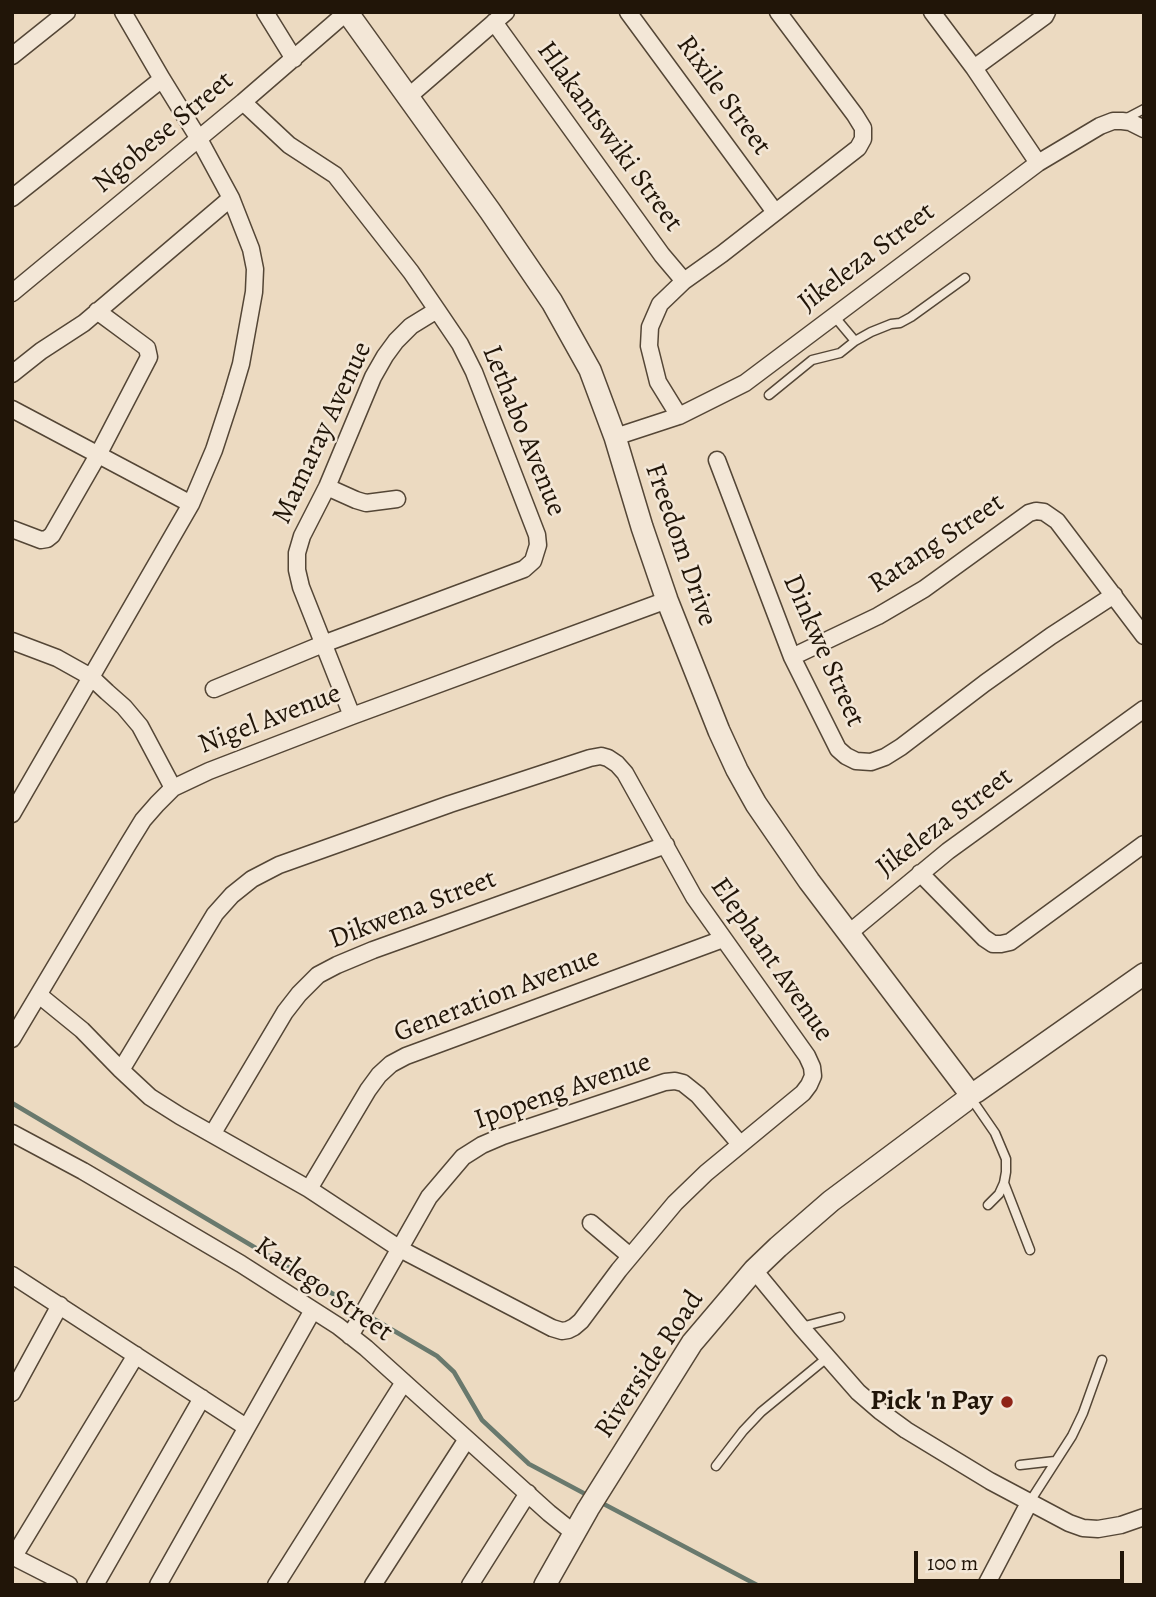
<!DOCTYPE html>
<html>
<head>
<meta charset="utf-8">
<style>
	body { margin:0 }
	#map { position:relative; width:1156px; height:1597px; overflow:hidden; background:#ecdac1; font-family:Alegreya,serif }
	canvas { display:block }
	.frame { position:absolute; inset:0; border:14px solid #211508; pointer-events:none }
	.scale { position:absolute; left:914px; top:1551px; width:210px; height:32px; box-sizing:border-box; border:4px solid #211508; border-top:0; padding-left:9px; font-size:21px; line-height:24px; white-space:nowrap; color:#211508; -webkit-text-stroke:5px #f3e7d7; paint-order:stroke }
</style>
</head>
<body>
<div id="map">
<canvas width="1156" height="1597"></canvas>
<div class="frame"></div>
<div class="scale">100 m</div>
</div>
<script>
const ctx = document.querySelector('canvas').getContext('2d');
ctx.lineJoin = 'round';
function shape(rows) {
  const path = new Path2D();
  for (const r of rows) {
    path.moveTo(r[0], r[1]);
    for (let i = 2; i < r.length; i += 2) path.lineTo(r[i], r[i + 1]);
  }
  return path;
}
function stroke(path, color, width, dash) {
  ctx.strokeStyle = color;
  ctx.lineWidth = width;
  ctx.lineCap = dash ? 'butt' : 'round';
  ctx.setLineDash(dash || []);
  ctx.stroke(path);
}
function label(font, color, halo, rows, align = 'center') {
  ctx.font = font + ' Alegreya,serif';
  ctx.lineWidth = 5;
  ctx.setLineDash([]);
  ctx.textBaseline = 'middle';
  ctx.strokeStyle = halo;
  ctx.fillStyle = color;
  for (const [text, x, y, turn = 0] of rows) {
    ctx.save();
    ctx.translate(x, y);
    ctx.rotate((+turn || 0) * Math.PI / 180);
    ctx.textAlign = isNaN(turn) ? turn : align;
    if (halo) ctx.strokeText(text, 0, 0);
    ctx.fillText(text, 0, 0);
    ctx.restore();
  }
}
const stream = shape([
	[12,1103,360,1310],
	[367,1315,437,1356,454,1372,482,1420,529,1464,589,1496],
	[600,1502,757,1585]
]);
const service = shape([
	[1125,119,1144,109],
	[834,316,855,341,871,332,891,324,900,323,911,317,965,278],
	[769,395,812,360,840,353,855,341],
	[975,1104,995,1133,1006,1159,1006,1172,1004,1183,999,1194,988,1205],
	[1004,1183,1030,1250],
	[801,1327,840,1317],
	[1020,1465,1055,1461],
	[716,1466,743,1431,761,1412,828,1357],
	[1029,1503,1072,1436,1083,1413,1102,1360]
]);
const minor = shape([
	[265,12,294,59],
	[628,12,775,212],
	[932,12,974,68,1038,163],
	[494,22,662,255,684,281],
	[12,56,67,12],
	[974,68,1045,16,1047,12],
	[408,97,506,12],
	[12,198,162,79],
	[12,293,243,102,347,12],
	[12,374,41,351,84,323,231,198],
	[12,409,191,504],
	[679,416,658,382,649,346,650,327,660,304,684,281,722,254,858,148,863,139,863,128,855,115,778,12],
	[615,437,679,416,745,383,1038,163,1100,126,1113,121,1122,121,1130,122,1144,129],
	[717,460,792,657,838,749,846,756,856,761,871,762,885,757,901,747,985,683,1051,636,1114,595],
	[327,487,356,500,366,503,397,499],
	[12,529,41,540,47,539,52,535,98,455,149,357,147,348,143,345,97,311],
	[12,641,57,658,91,677,107,692,124,707,140,726,173,788],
	[792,657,878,616,924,589,1029,513,1036,511,1044,512,1057,521,1144,636],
	[214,689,323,644,524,569,533,561,538,545,537,535,474,372,460,344,437,310,411,272,335,175,289,145,243,102],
	[352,716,301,587,297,570,297,553,302,536,327,487,373,377,385,356,396,341,411,326,437,310],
	[12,814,191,504,214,450,231,398,241,364,254,292,255,269,251,249,231,198,199,139,162,79,123,12],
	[920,873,984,938,993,944,1001,944,1010,942,1144,844],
	[849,933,948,851,1144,709],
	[39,995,82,1030,121,1070,150,1097,180,1116,309,1189,400,1249,552,1328,562,1331,568,1330,574,1327,581,1321,619,1270,675,1203,706,1173,803,1093,809,1085,813,1076,812,1067,807,1056,694,897,625,773,617,764,608,758,601,756,590,758,450,804,279,865,252,879,232,895,215,914,121,1070],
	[12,1039,127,846,143,820,157,804,173,788,209,771,352,716,667,600],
	[12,1133,83,1171,241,1264,338,1326,366,1348,549,1513,574,1533],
	[213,1133,285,1012,299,994,318,975,337,965,373,950,666,845],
	[309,1189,368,1090,379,1075,391,1064,406,1056,723,939],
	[591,1223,630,1256],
	[754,1270,801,1327,858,1392,880,1411,906,1430,990,1481,1069,1523,1083,1528,1098,1529,1121,1525,1144,1517],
	[12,1275,246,1427],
	[350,1336,429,1197,463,1157,482,1145,503,1136,665,1082,675,1081,683,1083,698,1095,740,1144],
	[12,1393,60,1305],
	[12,1556,69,1585],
	[14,1556,136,1355],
	[95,1585,202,1398],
	[158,1585,313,1310],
	[276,1585,404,1382],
	[373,1585,467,1439],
	[470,1585,528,1493],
	[986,1585,1029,1503]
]);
const tertiary = shape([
	[347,12,490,211,552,302,590,370,615,437,642,527,667,600,719,731,737,770,756,804,809,881,968,1091],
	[976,1092,1144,974],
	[545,1585,588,1509,692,1343,726,1303,754,1270,778,1247,831,1201,965,1101]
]);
const markers = [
	[1007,1402,7,"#8f2418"]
];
const streetNames = [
	["Rixile Street",723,96,54],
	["Ngobese Street",164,133,-40],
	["Hlakantswiki Street",609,137,54],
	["Jikeleza Street",867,258,-37],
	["Lethabo Avenue",523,431,68],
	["Mamaray Avenue",323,433,-65],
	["Ratang Street",937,544,-34],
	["Freedom Drive",680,545,71],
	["Dinkwe Street",823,651,66],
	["Nigel Avenue",270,720,-21],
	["Jikeleza Street",945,823,-37],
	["Dikwena Street",413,910,-21],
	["Elephant Avenue",771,960,55],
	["Generation Avenue",497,996,-21],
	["Ipopeng Avenue",563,1092,-19],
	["Katlego Street",323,1290,35],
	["Riverside Road",650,1365,-56]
];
const poiNames = [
	["Pick 'n Pay",993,1402]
];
stroke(stream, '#69796d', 4.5);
stroke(service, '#544636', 11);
stroke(minor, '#544636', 19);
stroke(tertiary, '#544636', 24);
stroke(service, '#f3e7d7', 8);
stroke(minor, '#f3e7d7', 16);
stroke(tertiary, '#f3e7d7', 21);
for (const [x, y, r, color] of markers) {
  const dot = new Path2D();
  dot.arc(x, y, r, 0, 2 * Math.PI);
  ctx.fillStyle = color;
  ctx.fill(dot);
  stroke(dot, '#f3e7d7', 2.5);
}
label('28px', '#211508', '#f3e7d7', streetNames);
label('bold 28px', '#211508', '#f3e7d7', poiNames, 'right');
</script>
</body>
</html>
